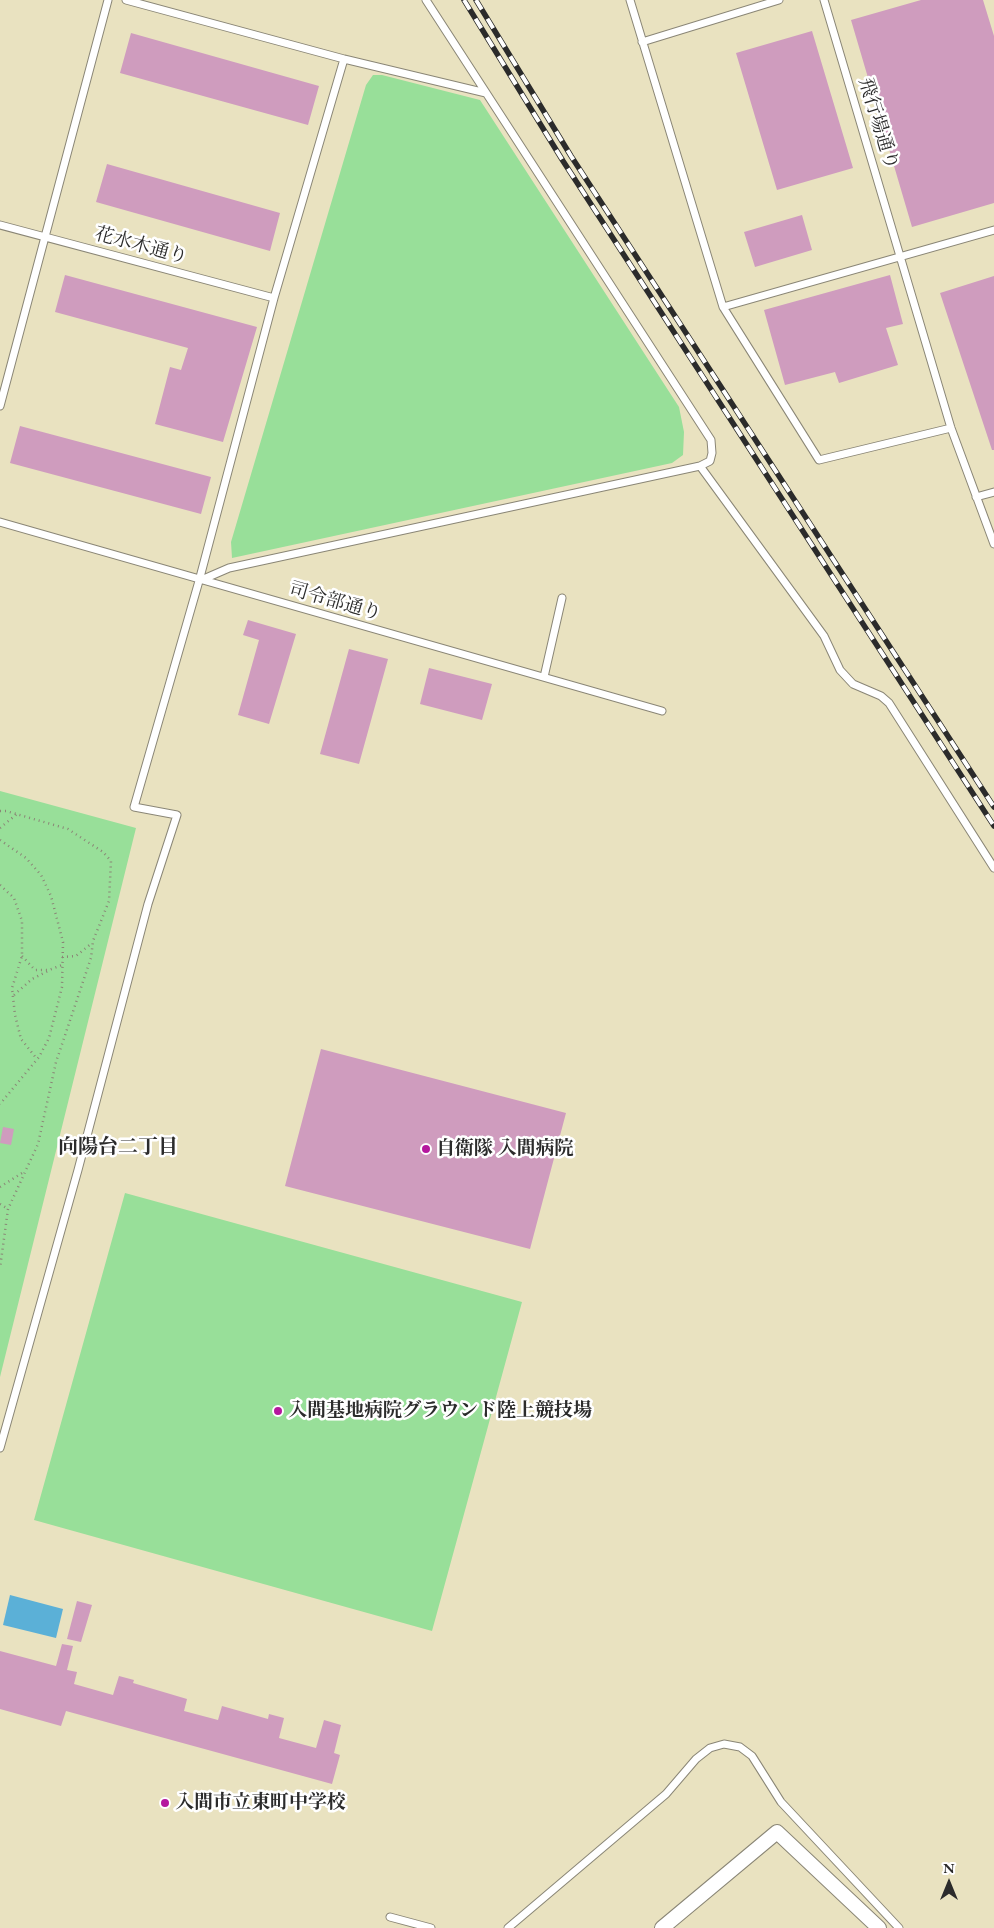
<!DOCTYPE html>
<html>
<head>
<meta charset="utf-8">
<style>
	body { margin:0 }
	#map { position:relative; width:994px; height:1928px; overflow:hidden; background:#e9e2c0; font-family:"EB Garamond",serif }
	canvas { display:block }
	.north { position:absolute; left:924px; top:1858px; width:50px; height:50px; -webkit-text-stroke:4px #fff; paint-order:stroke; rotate:0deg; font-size:14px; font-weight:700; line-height:20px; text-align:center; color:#2b2b2b }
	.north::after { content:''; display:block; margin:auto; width:18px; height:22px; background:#2b2b2b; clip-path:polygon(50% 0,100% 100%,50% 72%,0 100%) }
</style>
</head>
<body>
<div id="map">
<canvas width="994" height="1928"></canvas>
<div class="north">N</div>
</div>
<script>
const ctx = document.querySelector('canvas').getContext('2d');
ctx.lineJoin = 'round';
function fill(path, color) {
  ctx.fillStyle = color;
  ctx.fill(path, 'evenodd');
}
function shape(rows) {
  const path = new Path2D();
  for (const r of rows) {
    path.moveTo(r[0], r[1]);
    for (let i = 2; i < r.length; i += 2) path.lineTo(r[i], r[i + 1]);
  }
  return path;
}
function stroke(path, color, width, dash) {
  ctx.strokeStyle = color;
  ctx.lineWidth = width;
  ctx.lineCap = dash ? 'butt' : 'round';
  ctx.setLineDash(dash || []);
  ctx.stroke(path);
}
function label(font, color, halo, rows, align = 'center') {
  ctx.font = font + ' "EB Garamond","Noto Serif JP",serif';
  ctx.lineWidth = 5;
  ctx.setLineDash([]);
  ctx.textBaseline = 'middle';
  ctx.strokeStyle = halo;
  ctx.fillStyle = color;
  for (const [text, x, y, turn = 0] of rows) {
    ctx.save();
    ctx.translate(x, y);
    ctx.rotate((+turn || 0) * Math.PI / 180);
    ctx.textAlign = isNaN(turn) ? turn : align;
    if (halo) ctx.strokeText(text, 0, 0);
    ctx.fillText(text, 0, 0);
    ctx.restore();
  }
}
const green = shape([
	[373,75,382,75,480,100,679,407,684,432,683,455,672,463,232,558,231,542,366,85],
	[0,791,136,828,0,1377],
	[125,1193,522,1302,432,1631,34,1520]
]);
const water = shape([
	[10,1595,63,1609,56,1638,3,1625]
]);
const building = shape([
	[921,0,983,0,994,36,994,203,912,227,851,20],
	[812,31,853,168,777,190,736,53],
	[131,33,319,86,308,125,120,73],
	[107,164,280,213,270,251,96,202],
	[802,215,812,250,755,267,744,232],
	[65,275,257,327,223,442,155,424,170,367,181,370,188,348,55,312],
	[890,275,903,324,886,328,898,365,839,383,835,372,785,385,764,310],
	[994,276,994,450,992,450,940,293],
	[20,426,211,477,201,514,10,463],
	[248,620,296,634,269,724,238,715,259,640,243,635],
	[349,649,388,659,359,764,320,754],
	[429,668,492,684,482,720,420,704],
	[321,1049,566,1113,530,1249,285,1186],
	[3,1127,14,1129,11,1145,0,1143],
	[77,1601,92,1605,81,1642,67,1639],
	[62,1644,73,1646,67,1670,77,1672,74,1684,113,1695,119,1676,134,1680,133,1683,187,1699,184,1711,218,1720,222,1706,268,1719,269,1714,284,1718,279,1738,316,1748,324,1720,341,1725,334,1753,340,1755,332,1784,66,1711,61,1726,0,1709,0,1651,56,1666]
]);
const path = shape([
	[0,811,6,811,68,829,103,852,111,861,109,901,93,941,91,958,56,1062,38,1144,8,1209,0,1268],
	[0,828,17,814],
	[0,840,26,858,41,875,51,896,63,942,62,987,49,1038,39,1057,0,1104],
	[0,885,14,898,22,921,22,956,12,988,15,1015,21,1039,37,1059],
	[22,956,35,970,49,970,62,965],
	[62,957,76,956,92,943],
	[14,995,32,979,48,971],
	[0,1187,22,1173],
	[0,1204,8,1209]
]);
const service = shape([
	[126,0,344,59,486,93],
	[630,0,723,307,819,460,951,428],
	[824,0,951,428,994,544],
	[642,42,779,0],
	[0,225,274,298],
	[723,307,994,230],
	[0,406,108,0],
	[700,466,824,636,840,670,853,684,881,696,889,703,994,868],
	[976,497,994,492],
	[0,522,662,711],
	[199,581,229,568,700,466,710,461,712,453,711,440,426,0],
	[544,677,562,598],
	[0,1448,78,1170,148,904,177,815,134,807,199,581,274,298,344,59],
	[390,1917,431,1928],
	[508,1928,666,1794,696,1759,710,1748,724,1744,740,1747,752,1756,781,1802,899,1928]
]);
const minor = shape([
	[662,1928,777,1832,879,1928]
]);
const rail = shape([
	[464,0,563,161,994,826],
	[476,0,571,156,994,807]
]);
const markers = [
	[426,1149,5,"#b5179e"],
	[278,1411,5,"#b5179e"],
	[165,1803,5,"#b5179e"]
];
const streetNames = [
	["飛行場通り",878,124,73],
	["花水木通り",141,246,15],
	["司令部通り",335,602,16]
];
const poiNames = [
	["自衛隊 入間病院",436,1149],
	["入間基地病院グラウンド陸上競技場",288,1411],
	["入間市立東町中学校",175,1803]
];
const neighbourhoodNames = [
	["向陽台二丁目",118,1148]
];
fill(green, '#98df99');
fill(water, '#5bb0d7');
fill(building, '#cf9cbe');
stroke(service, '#8a8676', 9);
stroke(minor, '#8a8676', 16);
stroke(path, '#8a8676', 2.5, [1, 4]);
stroke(service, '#fff', 7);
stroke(minor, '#fff', 14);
stroke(rail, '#2b2b2b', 5.5);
stroke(rail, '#fff', 4, [11]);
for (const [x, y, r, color] of markers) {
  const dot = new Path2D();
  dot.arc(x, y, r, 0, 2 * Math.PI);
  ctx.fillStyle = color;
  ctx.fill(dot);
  stroke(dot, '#fff', 2);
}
label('19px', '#2b2b2b', '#fff', streetNames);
label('bold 19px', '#2b2b2b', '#fff', poiNames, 'left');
label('bold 20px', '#2b2b2b', '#fff', neighbourhoodNames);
</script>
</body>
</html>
